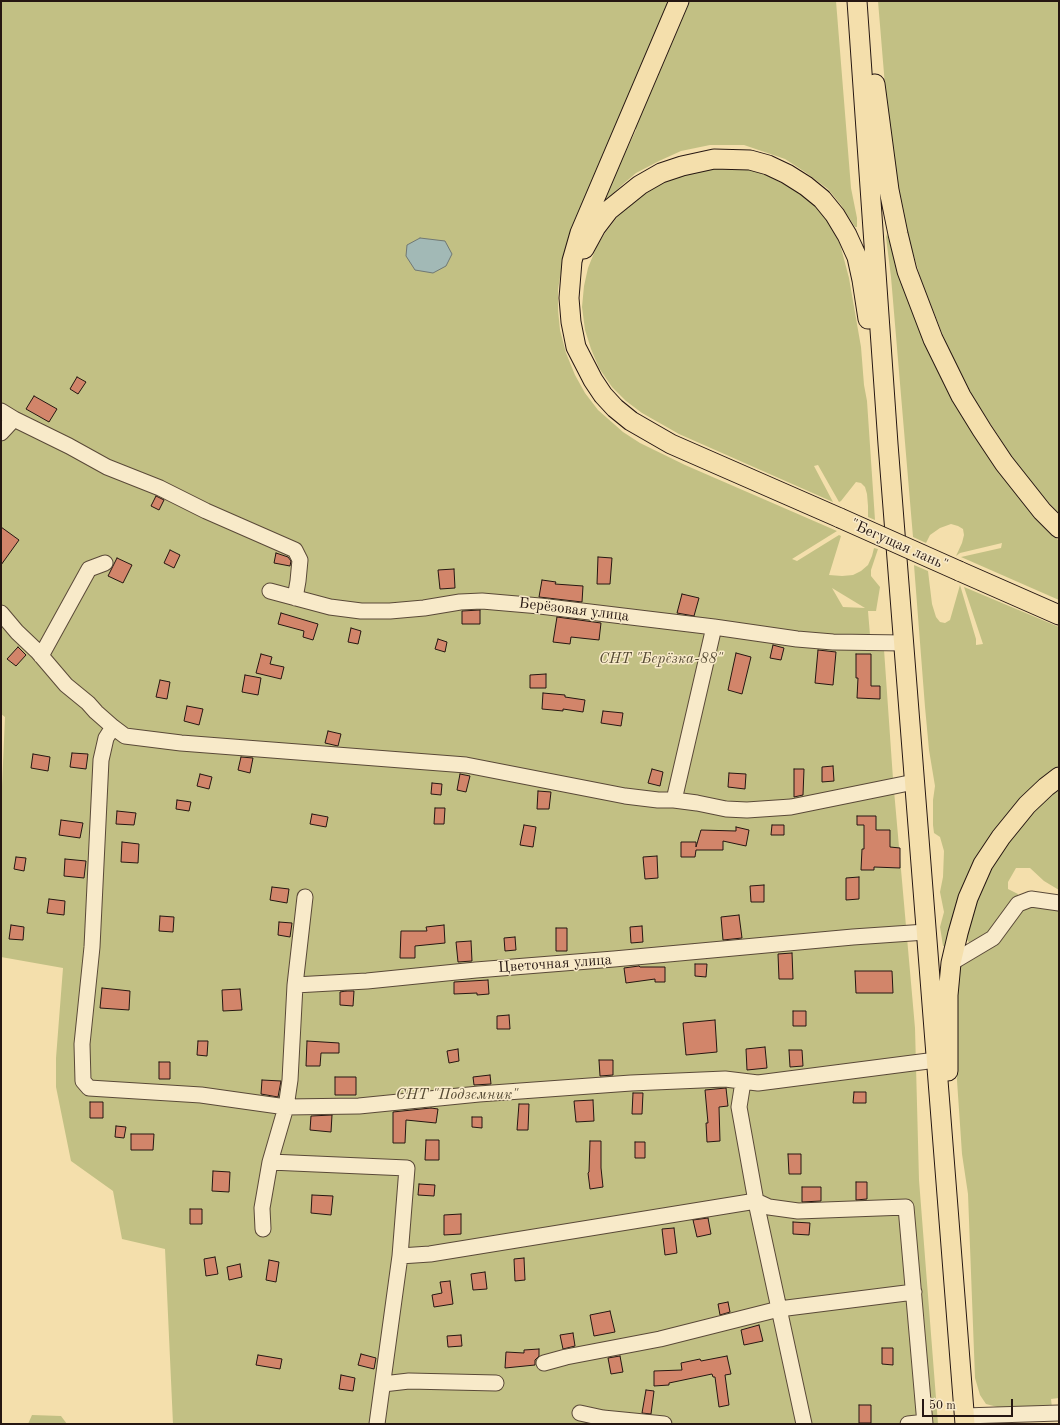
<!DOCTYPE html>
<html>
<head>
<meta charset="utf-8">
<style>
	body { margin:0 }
	#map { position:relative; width:1060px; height:1425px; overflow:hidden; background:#f4dfac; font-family:"Old Standard TT",serif }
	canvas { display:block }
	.frame { position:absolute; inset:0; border:2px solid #261712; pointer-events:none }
	.scale { position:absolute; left:922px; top:1399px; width:91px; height:18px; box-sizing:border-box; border:2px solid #261712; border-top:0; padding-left:5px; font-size:12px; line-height:14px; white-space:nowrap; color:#261712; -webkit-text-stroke:3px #f8eac9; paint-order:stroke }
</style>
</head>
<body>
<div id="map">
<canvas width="1060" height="1425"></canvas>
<div class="frame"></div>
<div class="scale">50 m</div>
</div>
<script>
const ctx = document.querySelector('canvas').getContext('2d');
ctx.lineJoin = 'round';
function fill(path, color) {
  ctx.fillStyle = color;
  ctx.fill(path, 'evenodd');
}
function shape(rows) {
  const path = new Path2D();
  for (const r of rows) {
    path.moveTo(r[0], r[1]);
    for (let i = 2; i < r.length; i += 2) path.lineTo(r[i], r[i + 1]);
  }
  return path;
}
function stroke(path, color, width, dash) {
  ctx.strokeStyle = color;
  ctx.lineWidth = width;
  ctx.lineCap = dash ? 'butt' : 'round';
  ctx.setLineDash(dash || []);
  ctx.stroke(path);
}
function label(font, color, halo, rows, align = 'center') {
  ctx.font = font + ' "Old Standard TT",serif';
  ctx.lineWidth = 3;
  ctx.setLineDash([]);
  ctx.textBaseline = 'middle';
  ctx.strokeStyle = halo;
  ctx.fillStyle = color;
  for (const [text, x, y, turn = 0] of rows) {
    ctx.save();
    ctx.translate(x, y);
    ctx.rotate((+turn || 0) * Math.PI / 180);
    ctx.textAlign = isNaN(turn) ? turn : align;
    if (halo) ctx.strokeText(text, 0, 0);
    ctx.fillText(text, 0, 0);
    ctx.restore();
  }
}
const green = shape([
	[1,1,671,1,568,246,561,272,558,289,558,310,560,330,566,353,575,375,585,393,598,410,623,432,640,443,685,465,837,531,792,559,797,561,839,535,841,536,829,575,842,576,853,575,861,571,868,565,872,556,874,548,878,549,871,570,871,576,880,587,876,611,868,611,870,635,883,635,893,779,915,1028,919,1180,938,1424,173,1424,165,1249,122,1239,113,1191,71,1161,56,1087,56,1058,63,968,1,957,1,809,5,717,1,714],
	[832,588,865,608,843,607],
	[690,1,836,1,851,188,857,218,857,227,855,227,841,205,828,189,805,172,785,159,744,145,710,145,681,151,659,161,636,173,622,185,607,200,605,199,607,191,636,130,636,127],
	[878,1,1059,1,1059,514,1032,484,1012,457,970,392,952,358,921,280,900,208,888,122],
	[729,167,752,170,770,177,799,192,821,209,840,244,849,278,861,347,864,385,867,401,875,520,868,517,868,506,867,494,865,487,861,483,856,482,841,501,839,502,818,465,814,466,833,502,679,434,642,413,626,401,612,387,599,368,591,349,585,330,582,307,584,286,588,268,596,248,605,233,618,216,634,201,652,189,671,179,693,172,713,168],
	[887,234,903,287,920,331,953,398,972,432,1000,472,1027,507,1059,541,1059,600,961,557,1001,548,1002,543,960,553,956,556,962,543,964,535,963,529,958,526,951,524,940,528,930,535,926,543,913,537,891,277,886,237],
	[914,565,928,571,932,604,936,617,940,622,945,623,950,620,960,585,976,639,976,645,983,644,964,587,1059,627,1059,766,1046,776,960,893,945,946,943,946,940,927,944,912,940,892,943,877,944,851,940,837,934,833,933,825,933,800,935,786,929,750,925,707],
	[1059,788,1059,890,1044,881,1030,868,1016,868,1008,882,1008,889,1018,894,1017,899,982,941,970,943,965,938,977,898,990,871,1003,849,1019,829,1040,806],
	[1034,906,1046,907,1059,911,1059,1398,1051,1399,1052,1408,1001,1408,986,1404,980,1395,975,1378,968,1194,962,1154,955,1051,955,993,960,966,1022,908],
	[32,1415,61,1416,67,1424,28,1424]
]);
const water = shape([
	[420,238,445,241,452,254,446,266,433,273,415,270,406,256,407,245,420,238]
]);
const building = shape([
	[77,377,86,382,78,394,70,389,77,377],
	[34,396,57,409,49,422,26,409,34,396],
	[156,496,164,500,159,510,151,506,156,496],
	[1,527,19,540,1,565,1,527],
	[170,550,180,555,174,568,164,563,170,550],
	[276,553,288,557,291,561,290,566,274,563,276,553],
	[598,557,612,558,610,584,597,584,598,557],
	[117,558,132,565,123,583,108,576,117,558],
	[454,569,455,588,440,589,438,570,454,569],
	[542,580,556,582,555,584,583,586,582,602,539,597,542,580],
	[682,594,699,598,694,616,677,613,682,594],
	[480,610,480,624,462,624,462,611,480,610],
	[281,613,318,624,313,640,303,637,304,631,278,624,281,613],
	[557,617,601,623,599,640,571,637,570,644,553,642,557,617],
	[351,628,361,631,358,644,348,642,351,628],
	[438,639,447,642,445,652,435,649,438,639],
	[773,645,784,648,781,660,770,658,773,645],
	[18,647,26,655,16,666,7,659,18,647],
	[818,650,836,652,833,685,815,683,818,650],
	[736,653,751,657,742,694,728,690,736,653],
	[261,654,272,657,270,664,284,667,281,679,256,673,261,654],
	[856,654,871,654,871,686,880,686,880,699,857,698,858,678,856,678,856,654],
	[546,674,546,688,530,688,530,675,546,674],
	[245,675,261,678,258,695,242,692,245,675],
	[160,680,170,682,167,699,156,697,160,680],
	[543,693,565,695,565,697,585,700,583,712,563,709,563,711,542,709,543,693],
	[187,706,203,709,199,725,184,721,187,706],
	[603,711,623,713,621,726,601,723,603,711],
	[328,731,341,734,338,746,325,743,328,731],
	[72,753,88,754,86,769,70,767,72,753],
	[33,754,50,757,48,771,31,768,33,754],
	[241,757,253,758,250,773,238,770,241,757],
	[833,766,834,781,822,782,822,767,833,766],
	[652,769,663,772,660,786,648,783,652,769],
	[794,769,804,769,803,795,794,797,794,769],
	[729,773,746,774,745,789,728,787,729,773],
	[200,774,212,777,209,789,197,786,200,774],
	[460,774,470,776,466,792,457,790,460,774],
	[432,783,442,784,441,795,431,794,432,783],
	[538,791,551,792,549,809,537,809,538,791],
	[177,800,191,802,189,811,176,809,177,800],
	[435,808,445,808,444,824,434,824,435,808],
	[117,811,136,813,134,825,116,824,117,811],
	[312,814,328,817,326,827,310,824,312,814],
	[857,816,876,816,876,830,890,830,890,847,900,848,900,868,874,867,874,870,861,870,862,849,864,849,864,825,857,825,857,816],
	[61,820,83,823,80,838,59,835,61,820],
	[524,825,536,827,533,847,520,845,524,825],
	[772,825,784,825,784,835,771,835,772,825],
	[736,827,749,830,746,846,723,841,723,850,696,850,695,857,681,857,681,842,696,842,696,847,701,830,736,831,736,827],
	[122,842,139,844,138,863,121,862,122,842],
	[657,856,658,878,645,879,643,857,657,856],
	[16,857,26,858,24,871,14,869,16,857],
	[65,859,86,861,84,878,64,876,65,859],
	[859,877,859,899,846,900,846,878,859,877],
	[764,885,764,902,751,902,750,886,764,885],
	[272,887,289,889,287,903,270,900,272,887],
	[49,899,65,901,64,915,47,913,49,899],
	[739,915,742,938,723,940,721,917,739,915],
	[160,916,174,917,173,932,159,931,160,916],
	[279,922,292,923,290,937,278,935,279,922],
	[11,925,24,927,23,940,9,939,11,925],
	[444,925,445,943,415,946,415,958,400,958,401,931,427,931,426,927,444,925],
	[642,926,643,942,631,943,630,927,642,926],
	[556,928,567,928,567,951,556,951,556,928],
	[515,937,516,950,505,951,504,938,515,937],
	[471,941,472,961,458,962,456,942,471,941],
	[792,953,793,979,779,979,778,954,792,953],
	[695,964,707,964,706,977,695,976,695,964],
	[639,966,640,967,665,967,665,982,655,982,655,979,626,983,624,968,639,966],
	[855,971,892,971,893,993,856,993,855,971],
	[488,980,489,994,477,995,477,993,454,994,454,982,488,980],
	[102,988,130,991,129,1010,100,1008,102,988],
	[240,989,242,1010,223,1011,222,990,240,989],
	[346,991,354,991,353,1006,340,1005,340,992,346,991],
	[793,1011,806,1011,806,1026,793,1026,793,1011],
	[509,1015,510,1029,497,1029,497,1016,509,1015],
	[715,1020,717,1052,686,1055,683,1023,715,1020],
	[198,1041,208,1041,207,1056,197,1055,198,1041],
	[307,1041,339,1043,339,1053,321,1053,320,1066,306,1066,307,1041],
	[765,1047,767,1068,747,1070,746,1049,765,1047],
	[458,1049,459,1061,449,1063,447,1051,458,1049],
	[789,1050,802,1050,803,1066,790,1067,789,1050],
	[599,1060,613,1060,613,1075,600,1076,599,1060],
	[159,1062,170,1062,170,1079,159,1079,159,1062],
	[490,1075,491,1084,474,1085,473,1077,490,1075],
	[335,1077,356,1077,356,1095,335,1095,335,1077],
	[262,1080,281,1081,278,1097,261,1094,262,1080],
	[726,1088,728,1106,719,1107,720,1141,707,1142,706,1123,708,1123,705,1090,726,1088],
	[854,1092,866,1092,866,1103,853,1103,854,1092],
	[633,1093,643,1093,642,1114,632,1114,633,1093],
	[593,1100,594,1121,576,1122,574,1101,593,1100],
	[90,1102,103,1102,103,1118,90,1118,90,1102],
	[519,1104,529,1104,528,1130,517,1130,519,1104],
	[431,1108,438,1109,436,1123,406,1120,405,1143,393,1143,393,1112,431,1108],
	[332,1115,331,1132,310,1130,311,1116,332,1115],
	[472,1117,482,1117,482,1128,472,1127,472,1117],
	[116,1126,126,1127,124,1138,115,1137,116,1126],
	[131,1134,154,1134,153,1150,131,1150,131,1134],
	[426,1140,439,1140,439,1160,425,1160,426,1140],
	[590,1141,601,1141,601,1168,603,1187,590,1189,588,1173,589,1172,590,1141],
	[635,1142,645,1142,645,1158,635,1158,635,1142],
	[788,1154,801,1154,801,1174,789,1174,788,1154],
	[213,1171,230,1172,229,1192,212,1191,213,1171],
	[856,1182,867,1182,867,1199,856,1200,856,1182],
	[419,1184,435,1185,434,1196,418,1195,419,1184],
	[802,1187,821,1187,821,1201,802,1202,802,1187],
	[312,1195,333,1196,331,1215,311,1213,312,1195],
	[190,1209,202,1209,202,1224,190,1224,190,1209],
	[461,1214,461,1234,444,1235,444,1215,461,1214],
	[708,1218,711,1234,697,1237,693,1220,708,1218],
	[793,1222,810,1223,809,1235,793,1234,793,1222],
	[674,1228,677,1253,665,1255,662,1229,674,1228],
	[215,1257,218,1274,206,1276,204,1259,215,1257],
	[524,1258,525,1280,515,1281,514,1259,524,1258],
	[269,1260,279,1262,276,1282,266,1280,269,1260],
	[240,1264,242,1277,229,1280,227,1267,240,1264],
	[485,1272,487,1289,473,1290,471,1274,485,1272],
	[450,1281,453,1304,434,1307,432,1295,442,1293,440,1282,450,1281],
	[728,1302,730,1312,720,1315,718,1304,728,1302],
	[610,1311,615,1332,594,1336,590,1315,610,1311],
	[759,1325,763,1341,744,1345,741,1330,759,1325],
	[573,1333,575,1346,563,1349,560,1335,573,1333],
	[461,1335,462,1346,448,1347,447,1336,461,1335],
	[882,1348,893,1348,893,1365,882,1364,882,1348],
	[539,1349,539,1356,535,1360,535,1365,505,1368,506,1352,524,1353,524,1350,539,1349],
	[361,1354,376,1358,374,1369,358,1365,361,1354],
	[258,1355,282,1359,280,1369,256,1365,258,1355],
	[620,1356,623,1372,611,1374,608,1358,620,1356],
	[727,1356,731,1374,725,1375,729,1405,719,1407,715,1377,713,1377,712,1374,669,1383,669,1385,654,1386,654,1371,682,1370,681,1363,700,1359,701,1361,727,1356],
	[341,1375,355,1378,353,1391,339,1389,341,1375],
	[646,1390,654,1391,651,1414,642,1413,646,1390],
	[859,1405,871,1405,871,1423,859,1423,859,1405]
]);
const minor = shape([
	[1,411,14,419,1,433],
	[14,419,69,446,107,467,160,488,206,511,295,550,300,560,298,581,295,598],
	[270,591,330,607,361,611,390,611,424,608,460,602,482,601,540,606,714,627,797,639,833,642,904,643],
	[1,613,17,632,37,651,66,685,88,703,96,712,113,727,125,736,181,743,466,765,625,796,658,800,674,800,697,803,726,809,747,810,791,807,914,782],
	[41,656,89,569,105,563],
	[113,727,106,738,101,760,92,947,82,1044,83,1081,89,1088,201,1095,286,1107,359,1106,479,1094,631,1083,725,1079,758,1083,936,1060],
	[674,800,714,627],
	[305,897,295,985,367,981,476,970,614,959,853,937,926,932],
	[951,963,993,938,1018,904,1031,899,1059,903],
	[743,1082,739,1107,757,1207,804,1424],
	[270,1162,407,1168,400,1256,377,1424],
	[263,1229,262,1208,270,1162,286,1107,290,1080,295,985],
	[400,1256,430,1254,756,1201,769,1207,798,1211,906,1207,925,1424],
	[544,1363,566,1357,660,1339,779,1309,914,1292],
	[383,1384,409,1381,496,1383],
	[580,1413,603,1418,664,1424],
	[964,1416,1059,1413],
	[908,1424,917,1423]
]);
const major = shape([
	[679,1,580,233,572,261,569,298,571,322,576,347,593,380,603,395,615,408,631,421,671,444,840,518],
	[857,1,888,444,965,1424],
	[875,84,889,190,898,234,907,271,933,339,961,396,982,430,1004,463,1042,511,1059,528],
	[584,249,596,227,609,210,640,185,661,173,682,166,714,159,750,160,768,165,787,174,806,186,822,199,835,215,847,235,857,257,862,280,868,319],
	[959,571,1059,615],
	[948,1071,948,995,951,963,958,933,968,898,983,864,1001,837,1027,805,1046,787,1059,777]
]);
const majorBridge = shape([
	[840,518,959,571]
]);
const streetNames = [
	["\"Бегущая лань\"",899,545,24],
	["Берёзовая улица",574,610,7],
	["Цветочная улица",555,964,-4]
];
const parkNames = [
	["СНТ \"Берёзка-88\"",661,659],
	["СНТ \"Подземник\"",457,1095]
];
fill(green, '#c2c084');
fill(water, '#a2b9b6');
stroke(water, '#707874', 1);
fill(building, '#d2856a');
stroke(building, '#261712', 1);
stroke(minor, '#5a4938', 17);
stroke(major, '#261712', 21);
stroke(minor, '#f8eac9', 15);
stroke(major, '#f4dfac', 19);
stroke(majorBridge, '#261712', 21, []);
stroke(majorBridge, '#f4dfac', 19);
label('15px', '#261712', '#f8eac9', streetNames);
label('italic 15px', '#554a34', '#f8eac9', parkNames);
</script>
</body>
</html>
